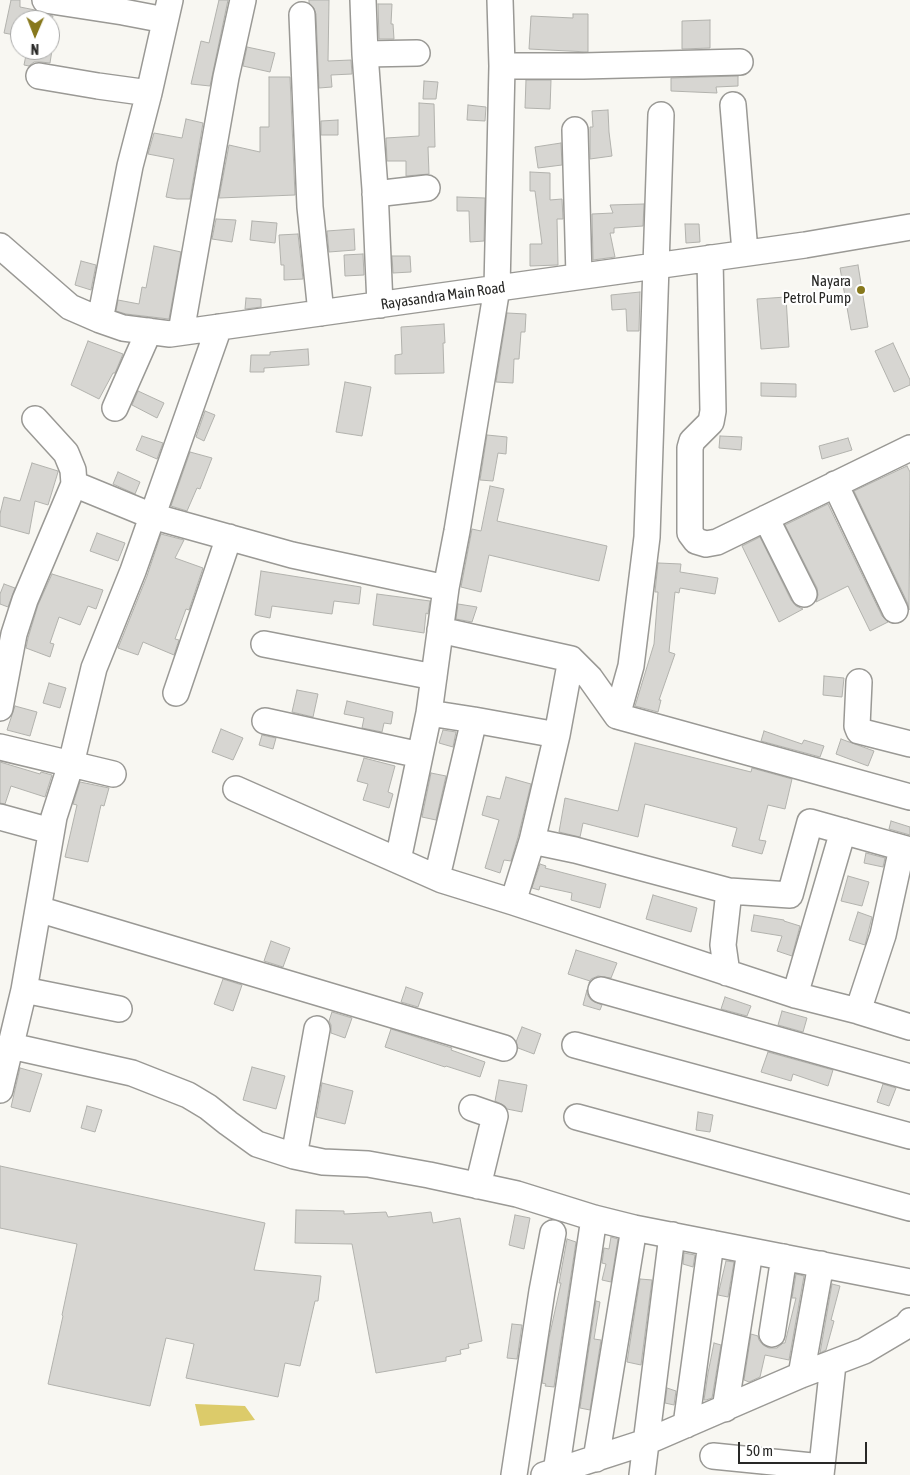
<!DOCTYPE html>
<html>
<head>
<meta charset="utf-8">
<style>
	body { margin:0 }
	#map { position:relative; width:910px; height:1475px; overflow:hidden; background:#f8f7f2; font-family:"Asap Condensed",sans-serif }
	canvas { display:block }
	.north { position:absolute; left:10px; top:10px; width:50px; height:50px; box-sizing:border-box; background:#fff; border:1px solid #a9a9a8; border-radius:50%; rotate:181deg; font-size:14px; font-weight:700; line-height:20px; text-align:center; color:#282826 }
	.north::after { content:''; display:block; margin:auto; width:18px; height:22px; background:#87781c; clip-path:polygon(50% 0,100% 100%,50% 72%,0 100%) }
	.scale { position:absolute; left:738px; top:1442px; width:129px; height:22px; box-sizing:border-box; border:2px solid #282826; border-top:0; padding-left:6px; font-size:15px; line-height:18px; white-space:nowrap; color:#282826; -webkit-text-stroke:4px #fff; paint-order:stroke }
</style>
</head>
<body>
<div id="map">
<canvas width="910" height="1475"></canvas>
<div class="north">N</div>
<div class="scale">50 m</div>
</div>
<script>
const ctx = document.querySelector('canvas').getContext('2d');
ctx.lineJoin = 'round';
function fill(path, color) {
  ctx.fillStyle = color;
  ctx.fill(path, 'evenodd');
}
function shape(rows) {
  const path = new Path2D();
  for (const r of rows) {
    path.moveTo(r[0], r[1]);
    for (let i = 2; i < r.length; i += 2) path.lineTo(r[i], r[i + 1]);
  }
  return path;
}
function stroke(path, color, width, dash) {
  ctx.strokeStyle = color;
  ctx.lineWidth = width;
  ctx.lineCap = dash ? 'butt' : 'round';
  ctx.setLineDash(dash || []);
  ctx.stroke(path);
}
function label(font, color, halo, rows, align = 'center') {
  ctx.font = font + ' "Asap Condensed",sans-serif';
  ctx.lineWidth = 4.5;
  ctx.setLineDash([]);
  ctx.textBaseline = 'middle';
  ctx.strokeStyle = halo;
  ctx.fillStyle = color;
  for (const [text, x, y, turn = 0] of rows) {
    ctx.save();
    ctx.translate(x, y);
    ctx.rotate((+turn || 0) * Math.PI / 180);
    ctx.textAlign = isNaN(turn) ? turn : align;
    if (halo) ctx.strokeText(text, 0, 0);
    ctx.fillText(text, 0, 0);
    ctx.restore();
  }
}
const water = shape([
	[195,1404,245,1406,255,1420,200,1426]
]);
const building = shape([
	[11,0,20,0,20,7,35,10,43,14,53,16,52,20,20,20,20,36,4,33,11,0],
	[219,0,228,0,210,86,191,84,201,41,209,43,219,0],
	[309,0,329,0,328,61,351,60,352,74,331,75,332,87,319,88,316,14,314,8,309,3,309,0],
	[378,4,392,4,391,24,393,24,394,39,379,39,378,4],
	[573,14,588,14,588,52,529,49,531,16,573,18,573,14],
	[710,20,710,48,682,49,682,21,710,20],
	[247,47,275,53,270,72,243,66,247,47],
	[27,50,52,50,50,63,41,62,34,62,29,66,24,65,27,50],
	[738,76,738,86,716,87,717,93,671,91,671,78,738,76],
	[269,77,290,77,295,195,219,198,229,145,260,152,260,127,269,127,269,77],
	[526,80,551,80,550,109,525,108,526,80],
	[424,81,438,82,436,99,423,99,424,81],
	[419,103,434,104,435,147,428,147,429,174,406,176,406,161,387,161,386,138,419,136,419,103],
	[468,105,486,107,485,121,467,120,468,105],
	[608,110,609,132,612,156,590,159,590,127,593,127,592,111,608,110],
	[186,119,203,123,190,199,177,199,166,197,174,159,148,154,154,133,182,138,186,119],
	[338,120,338,135,321,135,321,121,338,120],
	[561,143,562,165,538,168,535,147,561,143],
	[530,172,550,173,550,200,562,199,563,219,557,219,558,265,530,266,530,244,542,244,535,191,530,191,530,172],
	[457,197,485,198,484,241,470,242,469,211,457,211,457,197],
	[644,204,643,226,614,228,614,233,610,233,615,257,593,260,592,214,613,213,610,205,644,204],
	[216,219,236,220,232,242,212,239,216,219],
	[252,221,277,223,275,243,250,240,252,221],
	[685,224,699,224,700,242,686,243,685,224],
	[354,229,355,250,329,252,327,231,354,229],
	[298,234,303,279,284,280,284,265,281,265,279,235,298,234],
	[154,246,181,252,169,319,126,314,116,311,118,300,139,304,142,287,146,288,154,246],
	[363,254,364,275,345,276,344,255,363,254],
	[392,256,410,256,411,272,393,273,392,256],
	[81,261,96,265,91,290,75,285,81,261],
	[858,265,868,327,851,330,840,268,858,265],
	[640,292,639,331,627,331,626,309,612,310,611,295,640,292],
	[786,297,789,347,761,349,757,299,786,297],
	[246,298,261,299,261,307,245,309,246,298],
	[507,313,526,314,525,332,521,332,519,359,514,359,513,383,496,382,507,313],
	[444,324,445,343,443,343,444,373,395,374,395,355,402,354,401,327,444,324],
	[88,341,123,354,115,373,113,373,99,399,71,385,88,341],
	[893,343,910,380,910,385,894,392,875,351,893,343],
	[308,349,309,365,264,368,264,372,250,372,251,355,270,355,270,352,308,349],
	[345,382,371,387,362,436,336,432,345,382],
	[761,383,796,384,796,397,761,396,761,383],
	[138,391,164,403,157,418,132,405,138,391],
	[205,411,215,415,204,441,196,437,205,411],
	[487,435,507,437,506,454,498,453,493,481,480,480,487,435],
	[142,436,163,443,157,459,136,450,142,436],
	[720,436,742,437,741,450,719,448,720,436],
	[848,438,852,450,822,459,819,446,848,438],
	[190,452,212,458,200,489,197,488,187,511,171,506,190,452],
	[32,463,58,471,58,472,48,505,35,501,29,534,0,526,0,514,4,497,20,501,32,463],
	[907,466,910,472,909,610,908,604,854,491,907,466],
	[118,472,140,482,135,494,113,484,118,472],
	[490,486,504,489,497,521,607,546,599,581,489,555,481,592,461,587,472,529,481,531,490,486],
	[828,504,882,616,888,622,870,631,848,586,816,602,818,595,817,588,785,525,828,504],
	[97,533,125,543,118,561,90,551,97,533],
	[161,534,184,540,175,558,203,568,189,610,186,609,175,639,179,640,174,655,143,642,138,655,118,648,147,576,161,534],
	[760,537,791,600,796,606,803,609,779,622,742,546,760,537],
	[658,563,681,564,680,572,718,578,715,594,680,588,679,593,675,592,669,652,675,654,659,700,661,700,658,712,635,706,654,644,658,592,655,592,658,563],
	[261,571,361,587,359,604,334,601,332,614,272,606,270,618,255,615,261,571],
	[52,574,103,590,96,609,88,606,80,625,59,617,50,643,54,644,50,657,26,648,28,638,38,605,52,574],
	[4,584,15,588,8,607,0,604,0,594,4,584],
	[377,594,430,601,428,614,426,613,424,633,373,625,377,594],
	[458,604,477,607,472,622,456,619,458,604],
	[824,676,844,678,842,697,823,695,824,676],
	[49,683,66,688,60,708,43,703,49,683],
	[297,690,318,694,313,717,292,712,297,690],
	[347,701,393,712,391,724,384,723,382,732,362,728,364,718,344,714,347,701],
	[15,706,37,712,30,736,7,730,15,706],
	[221,729,243,738,233,760,212,752,221,729],
	[443,730,456,732,453,747,439,743,443,730],
	[764,731,802,744,804,740,824,746,820,757,761,741,764,731],
	[262,735,276,738,273,749,259,745,262,735],
	[841,739,874,751,868,766,836,754,841,739],
	[635,743,751,772,752,768,792,779,785,809,768,805,759,840,766,841,762,854,732,846,737,828,645,804,638,837,583,823,580,837,559,832,565,798,618,811,635,743],
	[364,758,395,766,388,792,393,794,389,808,363,800,368,784,357,781,364,758],
	[0,762,40,774,41,772,52,775,45,797,11,786,5,804,0,803,0,762],
	[431,773,446,776,436,820,422,817,431,773],
	[506,777,531,784,518,837,511,861,504,860,500,873,485,868,499,820,482,815,487,796,500,799,506,777],
	[80,782,109,788,104,806,101,805,88,862,65,857,77,805,73,804,80,782],
	[891,821,910,827,910,835,889,829,891,821],
	[866,853,885,858,883,867,864,863,866,853],
	[540,864,546,866,545,868,606,884,600,908,571,900,572,893,540,886,539,890,532,888,540,864],
	[848,876,869,882,862,906,841,901,848,876],
	[653,895,697,908,691,932,646,919,653,895],
	[858,912,872,917,865,945,849,940,858,912],
	[754,915,784,920,784,921,800,926,792,956,777,951,782,936,751,931,754,915],
	[271,941,290,948,283,967,264,961,271,941],
	[576,950,617,963,611,978,598,976,591,979,589,983,590,981,568,974,576,950],
	[223,979,242,985,233,1011,214,1004,223,979],
	[406,987,423,993,418,1007,401,1002,406,987],
	[587,990,587,994,591,1000,602,1005,600,1010,583,1005,587,990],
	[725,997,751,1006,747,1016,721,1009,725,997],
	[782,1011,807,1018,803,1032,778,1025,782,1011],
	[332,1012,352,1018,345,1038,331,1033,331,1025,329,1021,332,1012],
	[522,1027,541,1034,534,1054,518,1048,516,1042,522,1027],
	[391,1029,452,1048,451,1050,485,1062,480,1077,446,1066,445,1067,385,1047,391,1029],
	[768,1052,833,1070,828,1086,793,1074,791,1081,761,1072,768,1052],
	[252,1067,285,1076,276,1109,243,1100,252,1067],
	[20,1068,42,1074,30,1112,11,1107,20,1068],
	[499,1080,527,1085,522,1112,507,1109,505,1106,495,1101,499,1080],
	[322,1083,353,1091,345,1124,316,1117,322,1083],
	[883,1084,896,1088,889,1106,877,1102,883,1084],
	[87,1106,102,1110,95,1132,81,1128,87,1106],
	[698,1112,713,1115,710,1132,696,1130,698,1112],
	[0,1166,265,1223,254,1270,321,1276,318,1301,315,1301,300,1366,285,1363,278,1397,186,1378,194,1344,166,1338,150,1406,48,1384,63,1316,62,1315,77,1244,0,1228,0,1166],
	[296,1210,344,1211,344,1214,386,1212,388,1217,431,1212,433,1223,460,1218,482,1341,468,1344,469,1348,460,1350,461,1354,446,1357,446,1361,376,1373,352,1244,295,1243,296,1210],
	[515,1215,530,1218,524,1249,509,1245,515,1215],
	[611,1237,618,1239,611,1282,602,1280,606,1264,602,1263,604,1248,609,1249,611,1237],
	[567,1239,576,1242,554,1387,545,1386,546,1384,542,1383,549,1338,561,1283,559,1283,567,1239],
	[684,1253,695,1255,693,1267,683,1264,684,1253],
	[726,1261,734,1262,728,1297,718,1295,726,1261],
	[796,1274,804,1276,789,1360,765,1355,760,1377,749,1382,744,1380,751,1334,758,1336,759,1340,763,1345,769,1348,777,1348,783,1343,785,1343,796,1298,792,1298,796,1274],
	[640,1279,652,1280,641,1365,627,1362,640,1279],
	[832,1284,840,1286,831,1320,834,1321,826,1350,820,1353,832,1284],
	[596,1301,600,1302,594,1339,601,1340,590,1410,580,1408,596,1301],
	[512,1324,522,1325,517,1359,507,1358,512,1324],
	[714,1343,721,1345,712,1398,706,1400,704,1400,708,1373,714,1343],
	[667,1388,676,1391,674,1405,665,1403,667,1388]
]);
const minor = shape([
	[45,0,123,12,165,20],
	[363,0,365,54,375,189,380,305],
	[302,15,310,207,321,313],
	[365,54,417,53],
	[502,66,583,66,740,62],
	[39,76,98,86,149,93],
	[733,105,745,252],
	[575,130,579,276],
	[375,194,427,188],
	[0,246,70,307,100,320,123,328,170,334,805,245,910,227],
	[710,258,713,411,711,422,692,441,690,448,690,533,696,541,706,544,717,542,910,448],
	[100,320,130,166,149,93,170,0],
	[181,332,226,77,243,0],
	[115,408,149,331],
	[35,419,66,453,73,470,74,484],
	[835,484,895,610],
	[766,518,804,594],
	[440,630,571,659,557,735,532,841,513,902],
	[264,644,434,677],
	[571,659,590,678,617,716,910,797],
	[859,682,857,726,859,731,910,744],
	[176,693,229,537],
	[0,708,14,634,25,600,74,484,152,516,292,555,446,588],
	[429,713,474,720,437,877],
	[617,716,631,666,647,537,661,115],
	[474,720,557,735],
	[265,721,420,755],
	[0,747,113,774],
	[236,789,442,880,513,902,795,995,858,1011,910,1027],
	[0,817,51,831],
	[532,841,575,850,729,891,723,945,727,973],
	[398,860,429,713,446,588,457,531,497,288,502,66,500,0],
	[729,891,790,895,810,822,910,850],
	[38,909,504,1048],
	[24,990,119,1009],
	[601,990,910,1077],
	[795,995,843,831],
	[858,1011,883,935,902,848],
	[575,1045,910,1136],
	[11,1046,132,1073,188,1095,208,1107,228,1123,257,1144,294,1156,323,1162,368,1164,429,1175,517,1194,594,1218,634,1228,910,1282],
	[0,1090,24,990,54,817,71,764,94,668,133,571,219,327],
	[472,1108,495,1116,478,1186],
	[577,1117,910,1208],
	[294,1156,317,1029],
	[772,1334,784,1257],
	[801,1375,821,1264],
	[725,1409,750,1251],
	[686,1425,711,1243],
	[713,1456,822,1467],
	[596,1459,634,1228],
	[556,1472,594,1218],
	[514,1475,542,1291,553,1233],
	[544,1475,646,1442,801,1375,864,1351,906,1326,910,1321],
	[642,1475,672,1235],
	[821,1475,833,1364]
]);
const markers = [
	[861,290,5,"#87781c"]
];
const poiNames = [
	["Nayara",851,281],
	["Petrol Pump",851,298]
];
const streetNames = [
	["Rayasandra Main Road",443,296,-8]
];
fill(water, '#dccb6a');
fill(building, '#d7d6d2');
stroke(building, '#b2b2ad', 1);
stroke(minor, '#9a9995', 28);
stroke(minor, '#fff', 25);
for (const [x, y, r, color] of markers) {
  const dot = new Path2D();
  dot.arc(x, y, r, 0, 2 * Math.PI);
  ctx.fillStyle = color;
  ctx.fill(dot);
  stroke(dot, '#fff', 2);
}
label('15px', '#282826', '#fff', poiNames, 'right');
label('15px', '#282826', '#fff', streetNames);
</script>
</body>
</html>
